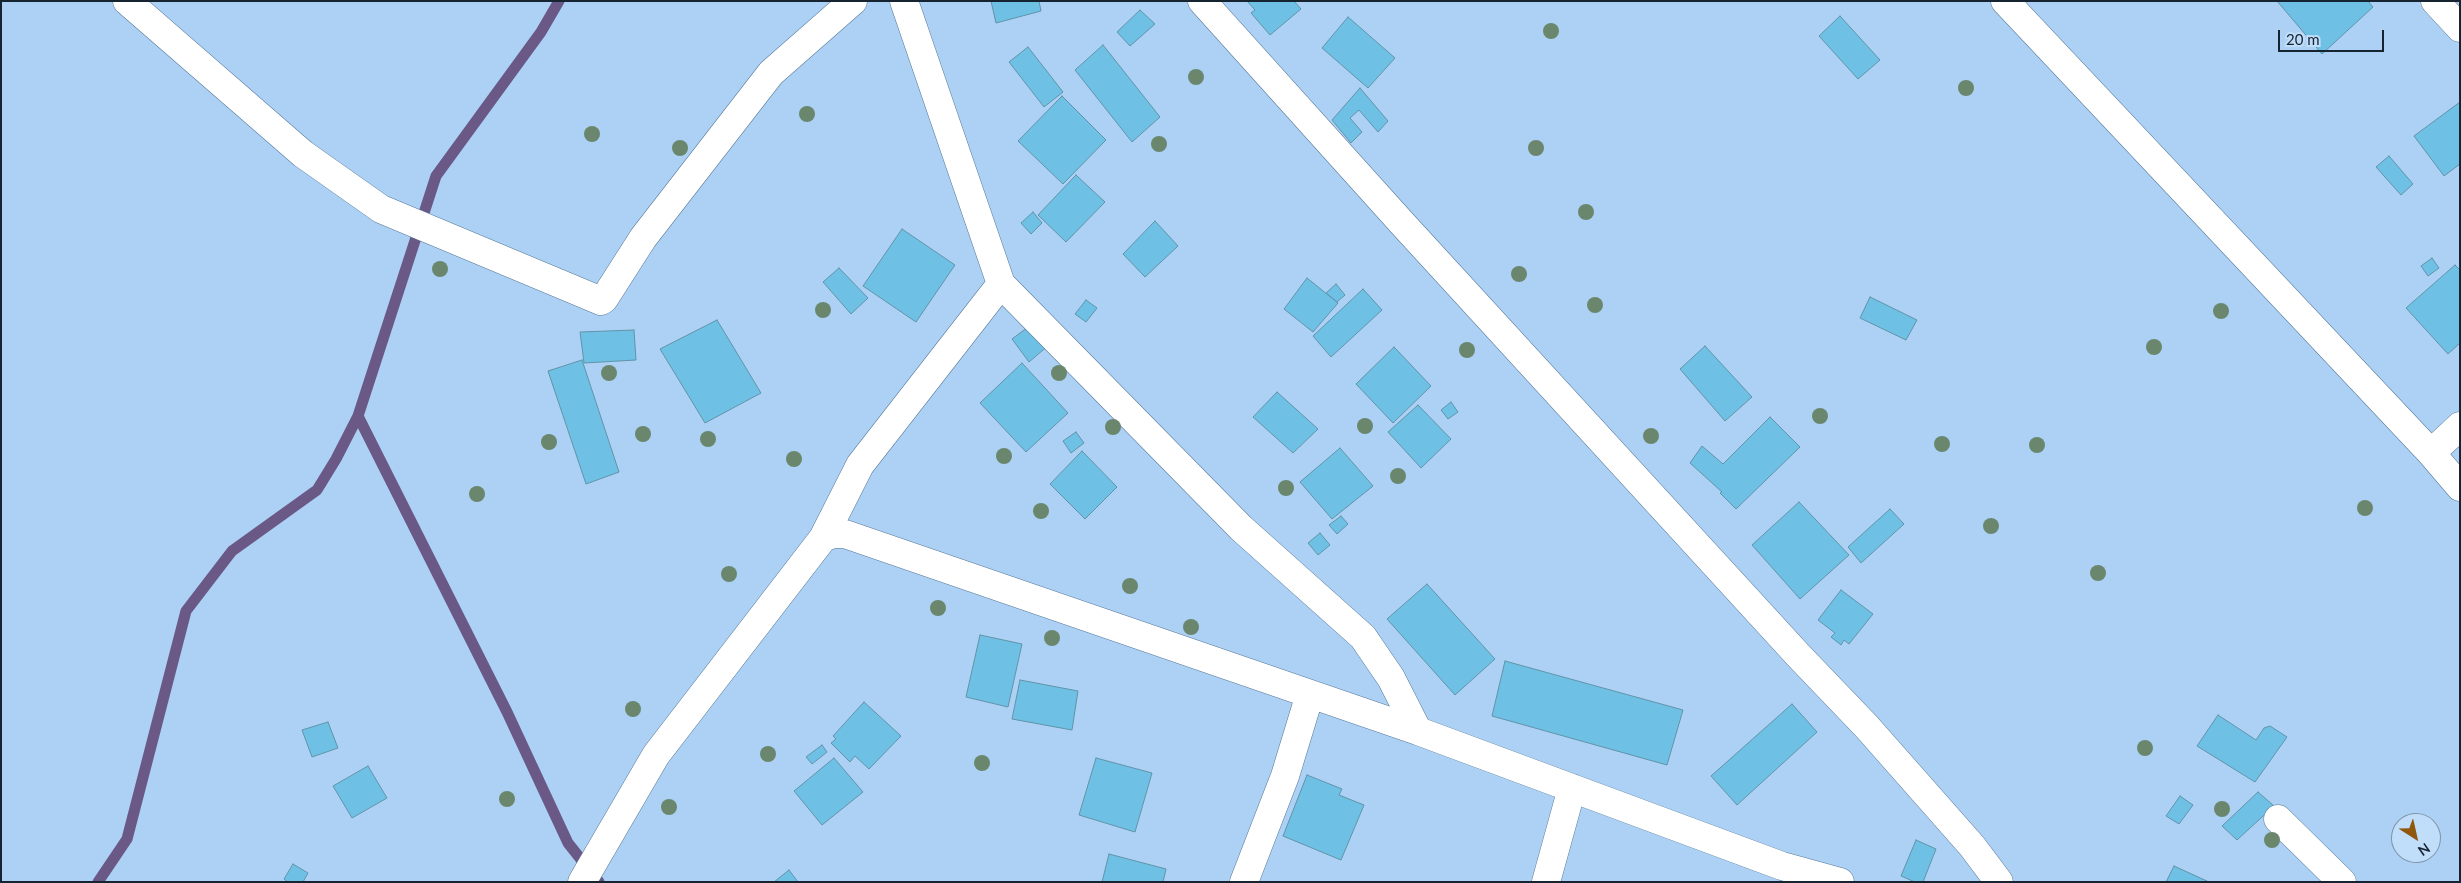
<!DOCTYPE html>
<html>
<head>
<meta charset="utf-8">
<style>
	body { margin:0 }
	#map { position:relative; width:2461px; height:883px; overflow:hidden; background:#acd1f4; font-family:Lato,sans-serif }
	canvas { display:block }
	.frame { position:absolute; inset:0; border:2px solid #162431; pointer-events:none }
	.north { position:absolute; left:2391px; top:813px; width:50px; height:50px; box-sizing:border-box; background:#c0ddfa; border:1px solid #7c93aa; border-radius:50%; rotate:145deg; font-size:14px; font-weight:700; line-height:20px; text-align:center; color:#162431 }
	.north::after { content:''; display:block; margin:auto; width:18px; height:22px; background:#8f580e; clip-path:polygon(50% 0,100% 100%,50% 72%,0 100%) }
	.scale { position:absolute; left:2278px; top:30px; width:106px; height:22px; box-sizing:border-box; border:2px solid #162431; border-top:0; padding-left:6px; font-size:15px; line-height:18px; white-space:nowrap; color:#162431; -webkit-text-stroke:4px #c0ddfa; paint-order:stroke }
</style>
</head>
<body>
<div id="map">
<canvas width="2461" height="883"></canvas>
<div class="frame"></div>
<div class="north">N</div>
<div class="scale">20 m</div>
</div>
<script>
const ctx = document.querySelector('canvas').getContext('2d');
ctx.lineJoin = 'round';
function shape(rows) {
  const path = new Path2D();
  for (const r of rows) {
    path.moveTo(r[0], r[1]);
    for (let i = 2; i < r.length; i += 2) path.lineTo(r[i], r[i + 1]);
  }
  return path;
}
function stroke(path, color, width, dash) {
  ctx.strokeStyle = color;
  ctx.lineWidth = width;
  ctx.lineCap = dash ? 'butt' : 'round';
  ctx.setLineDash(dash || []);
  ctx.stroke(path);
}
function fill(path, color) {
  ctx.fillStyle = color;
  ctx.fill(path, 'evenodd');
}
const stream = shape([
	[358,416,507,712,568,843,599,882],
	[98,882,127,839,186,611,232,551,317,490,336,459,358,416,436,176,541,32,559,1]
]);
const building = shape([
	[991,1,1039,1,1041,11,996,23,991,1],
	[1247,1,1294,1,1301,9,1270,35,1251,13,1255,10,1247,1],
	[2277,1,2368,1,2373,7,2322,54,2277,1],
	[1140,10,1155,24,1130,46,1117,32,1140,10],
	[1840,16,1880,60,1858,79,1819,36,1840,16],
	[1348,17,1395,58,1368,88,1322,48,1348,17],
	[1103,45,1160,117,1132,142,1075,70,1103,45],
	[1028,47,1063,92,1044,107,1009,62,1028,47],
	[1360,88,1388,121,1378,132,1359,110,1350,118,1362,132,1351,143,1332,120,1360,88],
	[1062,96,1106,140,1063,184,1018,141,1062,96],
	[2460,102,2460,164,2444,176,2414,136,2460,102],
	[2389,156,2413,184,2401,195,2376,167,2389,156],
	[1076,175,1105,202,1066,242,1038,215,1076,175],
	[1033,212,1042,223,1031,234,1021,223,1033,212],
	[1155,221,1178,246,1145,277,1123,254,1155,221],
	[902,229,955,265,916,322,863,286,902,229],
	[2432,258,2439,268,2428,276,2421,266,2432,258],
	[2455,265,2460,270,2460,343,2448,354,2406,308,2455,265],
	[839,268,868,298,851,314,823,282,839,268],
	[1307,278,1338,303,1313,332,1284,309,1307,278],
	[1336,284,1345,295,1337,302,1326,293,1336,284],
	[1363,289,1382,310,1331,357,1313,336,1363,289],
	[1870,297,1917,320,1906,340,1860,318,1870,297],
	[1086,300,1097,308,1086,322,1075,314,1086,300],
	[717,320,761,393,705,423,660,349,717,320],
	[1032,324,1050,344,1029,362,1012,339,1032,324],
	[634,330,636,360,584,363,580,332,634,330],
	[1705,346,1752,397,1725,421,1680,369,1705,346],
	[1394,347,1431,386,1393,423,1356,384,1394,347],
	[582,360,619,472,586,484,548,371,582,360],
	[1022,363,1068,413,1026,452,980,403,1022,363],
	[1277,392,1318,429,1293,453,1253,417,1277,392],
	[1451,402,1458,412,1448,419,1441,410,1451,402],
	[1418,405,1451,439,1421,468,1388,432,1418,405],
	[1770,417,1800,447,1736,509,1720,493,1722,492,1690,463,1702,446,1723,464,1770,417],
	[1076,432,1084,443,1071,453,1063,441,1076,432],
	[1340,448,1373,486,1332,519,1300,482,1340,448],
	[1082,451,1117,487,1085,519,1050,484,1082,451],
	[1799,502,1849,555,1800,599,1752,545,1799,502],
	[1890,509,1904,524,1861,563,1848,547,1890,509],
	[1341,516,1348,524,1337,534,1329,525,1341,516],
	[1320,533,1330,545,1318,555,1308,543,1320,533],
	[1427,584,1495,659,1455,695,1387,619,1427,584],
	[1841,590,1873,614,1849,644,1844,640,1841,645,1831,637,1835,633,1818,620,1841,590],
	[980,635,1022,644,1008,707,966,697,980,635],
	[1505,661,1683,710,1667,765,1492,716,1505,661],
	[1020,680,1078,691,1072,730,1012,719,1020,680],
	[864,702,901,736,869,769,855,756,850,762,831,743,836,739,833,736,864,702],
	[1792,704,1817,732,1737,805,1711,776,1792,704],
	[2218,715,2256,740,2264,728,2270,726,2287,737,2255,782,2197,746,2218,715],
	[328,722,338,748,312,757,302,730,328,722],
	[822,745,827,752,812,764,806,757,822,745],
	[834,758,863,792,822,825,794,791,834,758],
	[1096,758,1152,773,1135,832,1079,815,1096,758],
	[368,766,387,798,352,818,333,786,368,766],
	[1307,775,1342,789,1339,795,1364,805,1341,860,1283,836,1307,775],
	[2258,792,2274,806,2237,840,2222,826,2258,792],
	[2180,796,2193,805,2179,824,2166,816,2180,796],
	[1916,840,1936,849,1923,882,1915,882,1901,876,1916,840],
	[1109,854,1166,869,1163,882,1102,882,1109,854],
	[293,864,308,873,303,882,288,882,284,879,293,864],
	[2174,866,2209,882,2166,882,2174,866],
	[789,870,798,882,774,882,789,870]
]);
const minor = shape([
	[127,1,303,154,381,209,601,301,604,299,643,238,771,73,853,1],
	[904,1,1001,284,1241,528,1363,637,1391,678,1418,731],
	[1202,1,1401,222,1798,655,1867,727,1972,846,1999,882],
	[2005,1,2431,453,2460,426],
	[2435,1,2460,28],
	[2431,453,2460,487],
	[823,538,860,465,1001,284],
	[2278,819,2342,882],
	[582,882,656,755,823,538,833,534,845,534,1418,731,1782,866,1840,882],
	[1244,882,1285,776,1310,694],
	[1546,882,1572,788]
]);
const trees = [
	[1551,31],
	[1196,77],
	[1966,88],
	[807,114],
	[592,134],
	[1159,144],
	[680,148],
	[1536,148],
	[1586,212],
	[440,269],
	[1519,274],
	[1595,305],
	[823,310],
	[2221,311],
	[2154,347],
	[1467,350],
	[609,373],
	[1059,373],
	[1820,416],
	[1365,426],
	[1113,427],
	[643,434],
	[1651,436],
	[708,439],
	[549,442],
	[1942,444],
	[2037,445],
	[1004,456],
	[794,459],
	[1398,476],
	[1286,488],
	[477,494],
	[2365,508],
	[1041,511],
	[1991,526],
	[2098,573],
	[729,574],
	[1130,586],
	[938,608],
	[1191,627],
	[1052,638],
	[633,709],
	[2145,748],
	[768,754],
	[982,763],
	[507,799],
	[669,807],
	[2222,809],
	[2272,840]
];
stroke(stream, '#6a5986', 11);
fill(building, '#6ec1e4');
stroke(building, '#6193a8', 1);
stroke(minor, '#577999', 29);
stroke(minor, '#fff', 28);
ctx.fillStyle = '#6a876e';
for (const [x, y] of trees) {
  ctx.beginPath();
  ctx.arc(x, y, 8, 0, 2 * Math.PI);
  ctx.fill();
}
</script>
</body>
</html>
